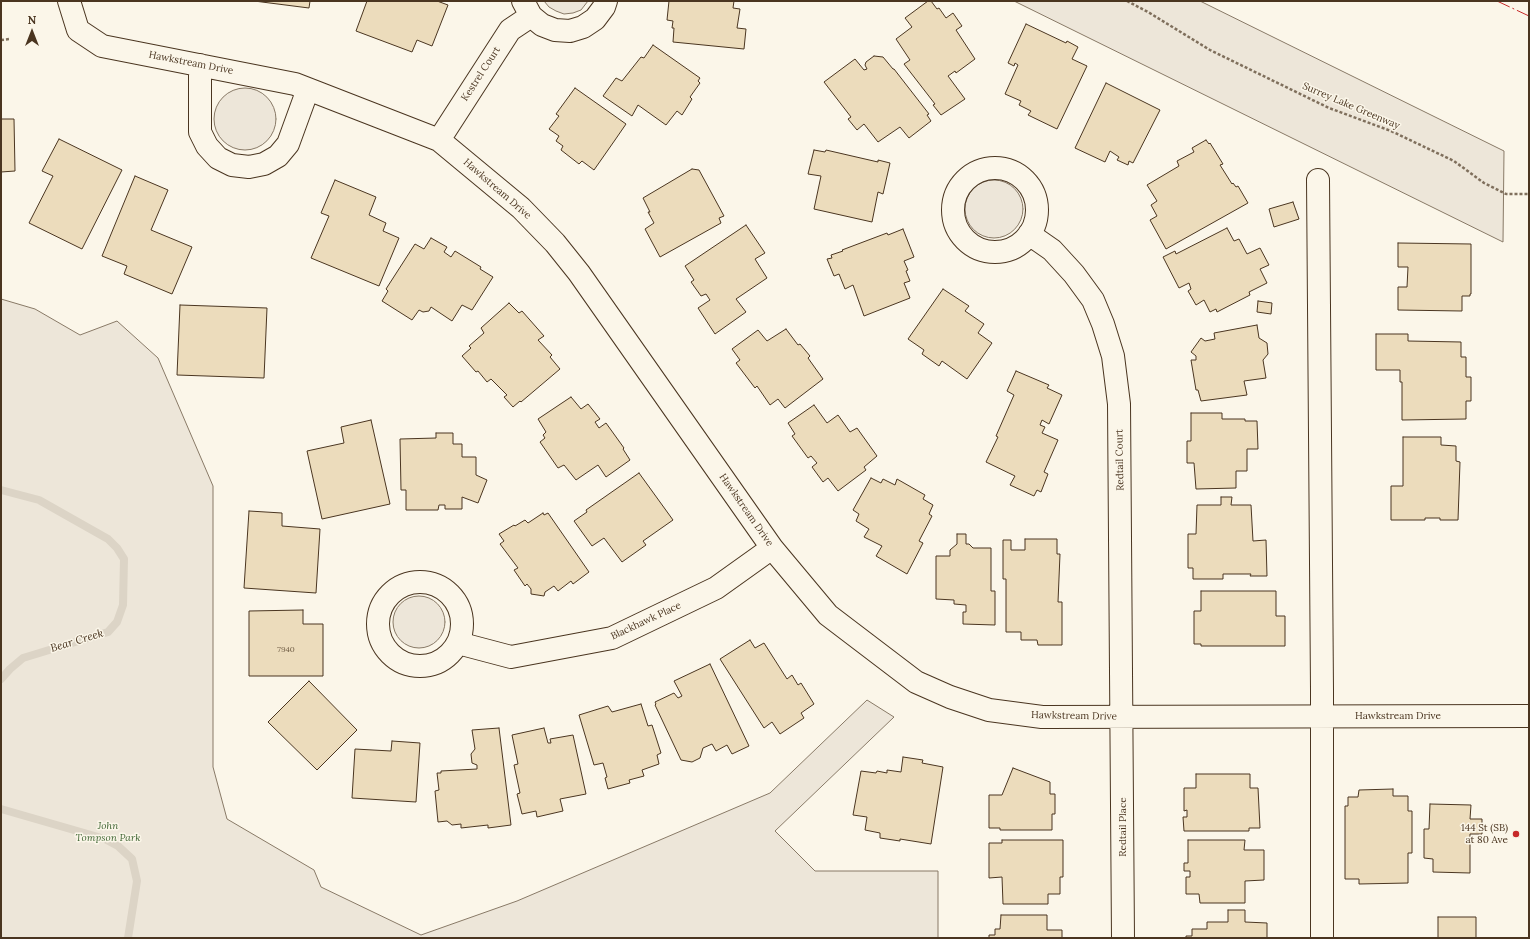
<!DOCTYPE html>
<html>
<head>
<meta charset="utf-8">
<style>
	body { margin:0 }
	#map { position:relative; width:1530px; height:939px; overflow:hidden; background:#fbf6e9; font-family:Lora,serif }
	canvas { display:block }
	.frame { position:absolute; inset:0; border:2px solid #4a3520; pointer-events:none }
	.north { position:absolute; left:12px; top:12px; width:40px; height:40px; -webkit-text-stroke:3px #fbf6e9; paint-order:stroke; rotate:0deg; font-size:11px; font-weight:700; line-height:16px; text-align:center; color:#4a3520 }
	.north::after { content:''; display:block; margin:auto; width:14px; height:18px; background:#4a3520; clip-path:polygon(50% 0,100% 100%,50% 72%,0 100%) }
</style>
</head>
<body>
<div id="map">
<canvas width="1530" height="939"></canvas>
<div class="frame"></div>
<div class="north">N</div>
</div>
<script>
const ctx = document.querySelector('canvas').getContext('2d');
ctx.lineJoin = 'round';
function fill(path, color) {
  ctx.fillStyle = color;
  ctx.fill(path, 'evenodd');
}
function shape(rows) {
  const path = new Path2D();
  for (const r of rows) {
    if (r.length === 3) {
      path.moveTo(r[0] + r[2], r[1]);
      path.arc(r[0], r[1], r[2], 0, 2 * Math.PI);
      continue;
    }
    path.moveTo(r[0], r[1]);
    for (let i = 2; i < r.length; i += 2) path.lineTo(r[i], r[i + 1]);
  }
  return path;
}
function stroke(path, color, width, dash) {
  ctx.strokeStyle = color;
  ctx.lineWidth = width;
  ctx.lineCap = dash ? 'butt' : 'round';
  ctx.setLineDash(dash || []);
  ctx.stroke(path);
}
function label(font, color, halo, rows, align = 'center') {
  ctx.font = font + ' Lora,serif';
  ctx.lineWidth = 3;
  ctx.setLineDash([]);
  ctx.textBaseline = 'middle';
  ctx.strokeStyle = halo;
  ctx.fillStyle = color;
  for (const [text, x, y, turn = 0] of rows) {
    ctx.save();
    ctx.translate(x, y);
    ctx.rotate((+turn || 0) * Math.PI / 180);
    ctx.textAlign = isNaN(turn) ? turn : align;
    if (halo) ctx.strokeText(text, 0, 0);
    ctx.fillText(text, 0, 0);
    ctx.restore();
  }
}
const green = shape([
	[544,1,588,1,581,10,573,13,564,14,556,11,549,7,544,1],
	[1014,1,1200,1,1504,151,1503,242,1014,1],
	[245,119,31],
	[994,209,29],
	[1,299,35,309,80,335,117,321,158,358,213,486,213,767,227,819,314,870,321,887,421,935,517,901,770,793,867,700,894,717,775,831,815,871,938,871,938,938,1,938,1,299],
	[419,622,26]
]);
const stream = shape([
	[1,490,39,500,108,539,117,548,124,559,123,605,117,622,108,632,23,658,10,669,1,679],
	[1,809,105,839,118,846,132,859,137,881,128,938]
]);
const building = shape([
	[254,1,310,1,309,8,254,1],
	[367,1,437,1,448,5,432,46,417,40,412,52,356,31,367,1],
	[669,1,734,1,733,8,740,9,737,28,746,29,744,49,673,42,674,28,672,28,673,21,667,20,669,1],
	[928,1,931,1,937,9,939,8,946,18,953,13,962,26,956,30,975,59,956,73,955,71,948,76,965,99,941,115,933,105,935,104,904,64,910,60,896,39,912,27,905,18,928,1],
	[1026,24,1066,43,1067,41,1078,47,1072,59,1087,66,1057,129,1028,115,1031,111,1019,105,1021,101,1005,94,1018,65,1015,63,1014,66,1008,63,1026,24],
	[653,45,700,78,698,81,700,83,690,97,692,99,682,115,677,111,666,125,638,105,632,116,603,96,616,78,622,81,641,57,644,58,653,45],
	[874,56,883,57,893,69,894,69,929,114,927,115,931,121,909,138,900,127,878,142,864,124,857,130,848,119,851,117,824,82,855,59,864,70,867,69,865,65,866,62,874,56],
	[1106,83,1160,110,1133,163,1129,161,1128,165,1117,160,1119,157,1110,151,1105,162,1075,148,1106,83],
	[575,88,626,124,615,140,594,170,582,161,579,164,561,150,563,146,556,141,559,136,549,129,559,116,556,114,575,88],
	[1,119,14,119,15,171,1,172,1,119],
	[59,139,122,170,82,249,29,223,53,176,42,171,59,139],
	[1206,140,1209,144,1210,143,1223,164,1220,165,1232,184,1233,183,1236,187,1238,186,1248,203,1166,249,1150,220,1157,216,1151,205,1157,201,1147,185,1179,166,1177,161,1194,152,1192,148,1206,140],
	[814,150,825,152,826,150,878,162,878,160,890,163,883,194,878,192,872,222,814,209,821,176,808,174,814,150],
	[692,169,699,170,724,216,719,218,721,223,660,257,645,229,654,223,648,212,650,212,643,198,692,169],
	[135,176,168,190,151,230,192,247,172,294,124,274,127,266,102,256,135,176],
	[335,180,376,197,369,215,386,223,383,231,399,238,379,286,311,258,329,216,321,213,335,180],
	[1293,202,1299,219,1274,227,1269,209,1293,202],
	[746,225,765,253,755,259,767,278,736,299,746,312,715,334,698,308,710,300,706,294,701,296,691,282,694,280,685,266,746,225],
	[1227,228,1234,241,1239,239,1247,254,1260,248,1269,265,1260,269,1267,283,1249,292,1250,295,1217,312,1216,309,1210,312,1204,300,1196,305,1188,291,1191,289,1189,283,1179,288,1163,257,1175,251,1176,254,1227,228],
	[903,229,914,257,904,261,908,270,906,271,910,281,904,283,910,298,864,316,853,285,845,289,839,274,834,276,827,259,832,258,831,255,843,251,842,250,887,233,888,235,903,229],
	[431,238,447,247,444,252,451,257,455,251,481,267,480,269,493,277,472,310,462,305,452,321,431,307,429,311,423,312,419,310,412,320,382,301,388,291,386,289,415,244,424,249,431,238],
	[1398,243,1471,244,1471,294,1470,294,1470,296,1462,296,1462,311,1398,310,1398,287,1407,287,1408,267,1398,267,1398,243],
	[943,289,969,306,965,311,984,324,978,333,992,343,967,379,942,361,939,366,922,354,924,350,908,339,943,289],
	[1258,301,1272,303,1271,314,1257,312,1258,301],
	[509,303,519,313,522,311,544,336,538,340,552,355,550,357,560,369,521,402,520,401,513,407,504,397,507,395,491,379,487,382,478,371,476,372,462,356,471,348,469,346,484,333,481,328,509,303],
	[180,305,267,308,264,378,177,375,180,305],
	[1257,325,1259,338,1267,343,1268,354,1263,360,1266,378,1244,381,1247,395,1201,401,1198,390,1196,390,1191,360,1196,360,1196,356,1191,352,1201,338,1205,341,1215,339,1214,333,1257,325],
	[786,329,798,345,800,344,810,356,808,358,823,379,785,408,778,399,770,405,757,386,755,388,736,363,740,360,732,349,758,330,767,341,786,329],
	[1376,334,1408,334,1408,341,1461,342,1461,357,1466,357,1466,377,1471,377,1471,401,1466,401,1466,419,1402,420,1402,382,1400,382,1400,370,1376,370,1376,334],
	[1016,371,1049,385,1047,388,1062,395,1049,424,1042,420,1040,425,1045,427,1042,433,1058,440,1044,472,1048,474,1041,492,1037,490,1034,496,1010,485,1015,476,986,462,998,437,996,436,1014,395,1007,391,1016,371],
	[571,397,581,409,588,404,600,419,595,422,599,428,606,423,624,448,623,449,630,460,606,477,598,465,576,480,564,465,558,468,540,442,545,438,543,435,546,432,538,419,571,397],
	[814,405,827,423,838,415,850,432,857,428,877,456,864,467,866,470,838,491,828,478,823,482,812,467,817,463,811,456,808,458,792,436,795,434,788,423,814,405],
	[1191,413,1222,413,1222,419,1245,419,1245,421,1257,421,1258,449,1247,449,1247,471,1236,471,1236,488,1196,489,1194,463,1187,463,1187,441,1191,441,1191,413],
	[371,420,390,504,322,519,307,451,344,443,341,427,371,420],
	[436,433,453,433,453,444,462,444,462,457,476,457,476,475,487,480,478,503,462,497,462,509,445,509,445,505,439,505,438,510,406,510,406,490,401,490,400,439,436,438,436,433],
	[1403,437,1441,437,1441,445,1456,446,1456,461,1460,462,1458,520,1440,520,1440,518,1425,518,1425,520,1391,520,1391,486,1403,486,1403,437],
	[639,473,673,520,643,541,646,545,622,562,604,538,592,546,574,521,587,512,586,510,639,473],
	[871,478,881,483,883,479,895,485,897,479,925,495,923,499,933,505,929,514,932,516,919,541,923,543,907,574,876,556,882,546,864,537,869,529,856,521,859,514,853,510,871,478],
	[1221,497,1232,497,1231,505,1251,505,1253,541,1266,540,1267,576,1250,576,1251,574,1223,574,1223,579,1193,579,1193,568,1188,568,1188,534,1196,534,1197,505,1221,505,1221,497],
	[249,511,282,513,282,526,320,529,316,593,244,588,249,511],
	[543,513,544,515,548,513,589,572,573,584,571,581,558,591,554,586,545,592,544,596,531,594,531,589,527,584,525,586,514,570,518,568,500,544,504,541,499,534,514,525,515,526,525,520,528,523,543,513],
	[957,534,966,534,966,544,969,544,973,548,991,548,991,591,995,591,995,625,963,624,963,612,966,612,966,605,954,604,954,600,936,599,936,556,950,556,950,550,957,544,957,534],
	[1025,539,1057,539,1057,554,1060,554,1058,602,1062,602,1062,645,1038,645,1037,640,1021,640,1021,632,1006,632,1006,579,1003,579,1003,540,1011,540,1011,550,1025,550,1025,539],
	[1201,591,1276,591,1276,616,1285,616,1285,646,1201,646,1201,644,1194,644,1194,611,1201,611,1201,591],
	[303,610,303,624,323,624,323,676,249,676,249,611,303,610],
	[750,640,755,648,764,643,787,679,792,675,798,685,801,683,814,704,801,713,804,718,780,734,772,722,764,728,720,659,750,640],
	[710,664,749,746,732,754,727,745,716,751,712,744,703,748,700,758,692,762,681,760,655,705,656,704,655,702,674,693,678,698,682,696,674,681,710,664],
	[309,681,357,730,317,770,268,722,309,681],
	[641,704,648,726,652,725,661,753,657,755,659,764,642,770,644,776,629,780,630,783,608,789,605,778,607,777,603,763,594,765,579,715,608,706,612,712,641,704],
	[499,728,511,825,488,828,488,825,461,828,461,824,452,825,447,821,438,822,435,791,439,790,437,773,441,773,441,771,477,769,477,765,472,763,471,754,475,749,472,730,499,728],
	[544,728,548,743,551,743,550,739,573,735,586,794,560,799,563,811,537,817,536,811,522,814,517,794,520,793,514,765,518,764,512,735,544,728],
	[392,741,420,743,416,802,352,798,355,749,391,751,392,741],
	[903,757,923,760,922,763,943,767,931,844,900,839,900,841,880,838,880,833,865,830,867,817,853,815,861,771,876,773,877,771,887,773,887,770,901,772,903,757],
	[1013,768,1050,782,1050,794,1055,794,1055,814,1052,814,1052,830,1000,830,1000,828,989,828,989,795,1002,795,1013,768],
	[1196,774,1250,774,1250,788,1258,788,1260,828,1249,828,1249,831,1184,831,1183,817,1187,817,1187,810,1184,811,1184,788,1196,788,1196,774],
	[1393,789,1393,796,1408,796,1408,811,1412,811,1412,853,1408,853,1408,883,1359,884,1359,879,1345,879,1345,806,1348,806,1348,797,1358,797,1359,790,1393,789],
	[1430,804,1471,805,1470,819,1482,819,1482,834,1470,834,1470,873,1433,872,1433,859,1424,858,1424,829,1429,829,1430,804],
	[1002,840,1063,840,1063,877,1060,877,1060,894,1048,894,1048,904,1003,904,1002,877,989,878,989,843,1002,843,1002,840],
	[1188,840,1245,840,1244,850,1264,850,1264,880,1245,881,1245,903,1200,903,1199,894,1186,894,1186,877,1190,877,1190,871,1184,871,1184,863,1188,863,1188,840],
	[1228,910,1245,910,1245,922,1267,923,1267,938,1186,938,1186,936,1192,936,1192,929,1207,929,1207,922,1228,922,1228,910],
	[1001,915,1047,915,1047,930,1062,930,1062,938,989,938,989,935,995,935,995,929,1000,929,1001,915],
	[1438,917,1476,917,1476,938,1438,938,1438,917]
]);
const path = shape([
	[1127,1,1148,12,1210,50,1329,108,1391,131,1454,161,1484,183,1506,194,1529,194],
	[1,40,10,39]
]);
const minor = shape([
	[69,1,78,30,102,46,295,84,439,140,521,208,555,243,579,273,772,548,828,615,916,682,950,697,989,710,1042,717,1529,716],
	[523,1,531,16,542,25,555,30,570,31,583,27,595,19,604,7,606,1],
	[200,65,200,132,207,146,218,158,232,165,249,167,264,164,278,156,288,144,308,89],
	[439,140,510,30,531,16],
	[995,210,42],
	[1318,180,1322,690,1322,938],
	[1029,234,1052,250,1074,274,1093,300,1103,324,1113,356,1119,404,1123,938],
	[420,624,42],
	[458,643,511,657,612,638,716,588,772,548]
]);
const power = shape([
	[1497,1,1529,16]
]);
const markers = [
	[1516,834,4,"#c62828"]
];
const numberNames = [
	["7940",286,650]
];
const streetNames = [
	["Hawkstream Drive",191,63,11],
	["Kestrel Court",481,74,-57],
	["Surrey Lake Greenway",1351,106,23],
	["Hawkstream Drive",497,189,41],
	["Redtail Court",1120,460,-91],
	["Hawkstream Drive",746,510,55],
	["Blackhawk Place",646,621,-25],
	["Hawkstream Drive",1074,716,1],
	["Hawkstream Drive",1398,716],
	["Redtail Place",1123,827,-90]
];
const parkNames = [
	["John",108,826],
	["Tompson Park",108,838]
];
const poiNames = [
	["144 St (SB)",1508,828],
	["at 80 Ave",1508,840]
];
const waterNames = [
	["Bear Creek",77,641,-17]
];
fill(green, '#ede6d9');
stroke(green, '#887966', 1);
stroke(stream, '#dcd4c6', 8);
fill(building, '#ecdcbc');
stroke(building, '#4a3520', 1);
stroke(minor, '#4a3520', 24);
stroke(path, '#7f6f5c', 2.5, [3, 2]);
stroke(minor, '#fbf6e9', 22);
stroke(power, '#c62828', 1, [14, 3, 2, 3]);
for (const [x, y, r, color] of markers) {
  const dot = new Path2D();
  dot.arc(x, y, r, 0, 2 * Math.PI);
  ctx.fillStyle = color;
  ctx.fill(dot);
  stroke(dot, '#fbf6e9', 1.5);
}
label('8px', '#725f47', null, numberNames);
label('10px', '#4a3520', '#fbf6e9', streetNames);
label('italic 10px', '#436837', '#fbf6e9', parkNames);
label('10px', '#4a3520', '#fbf6e9', poiNames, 'right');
label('italic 11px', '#4a3520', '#fbf6e9', waterNames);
</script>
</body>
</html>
